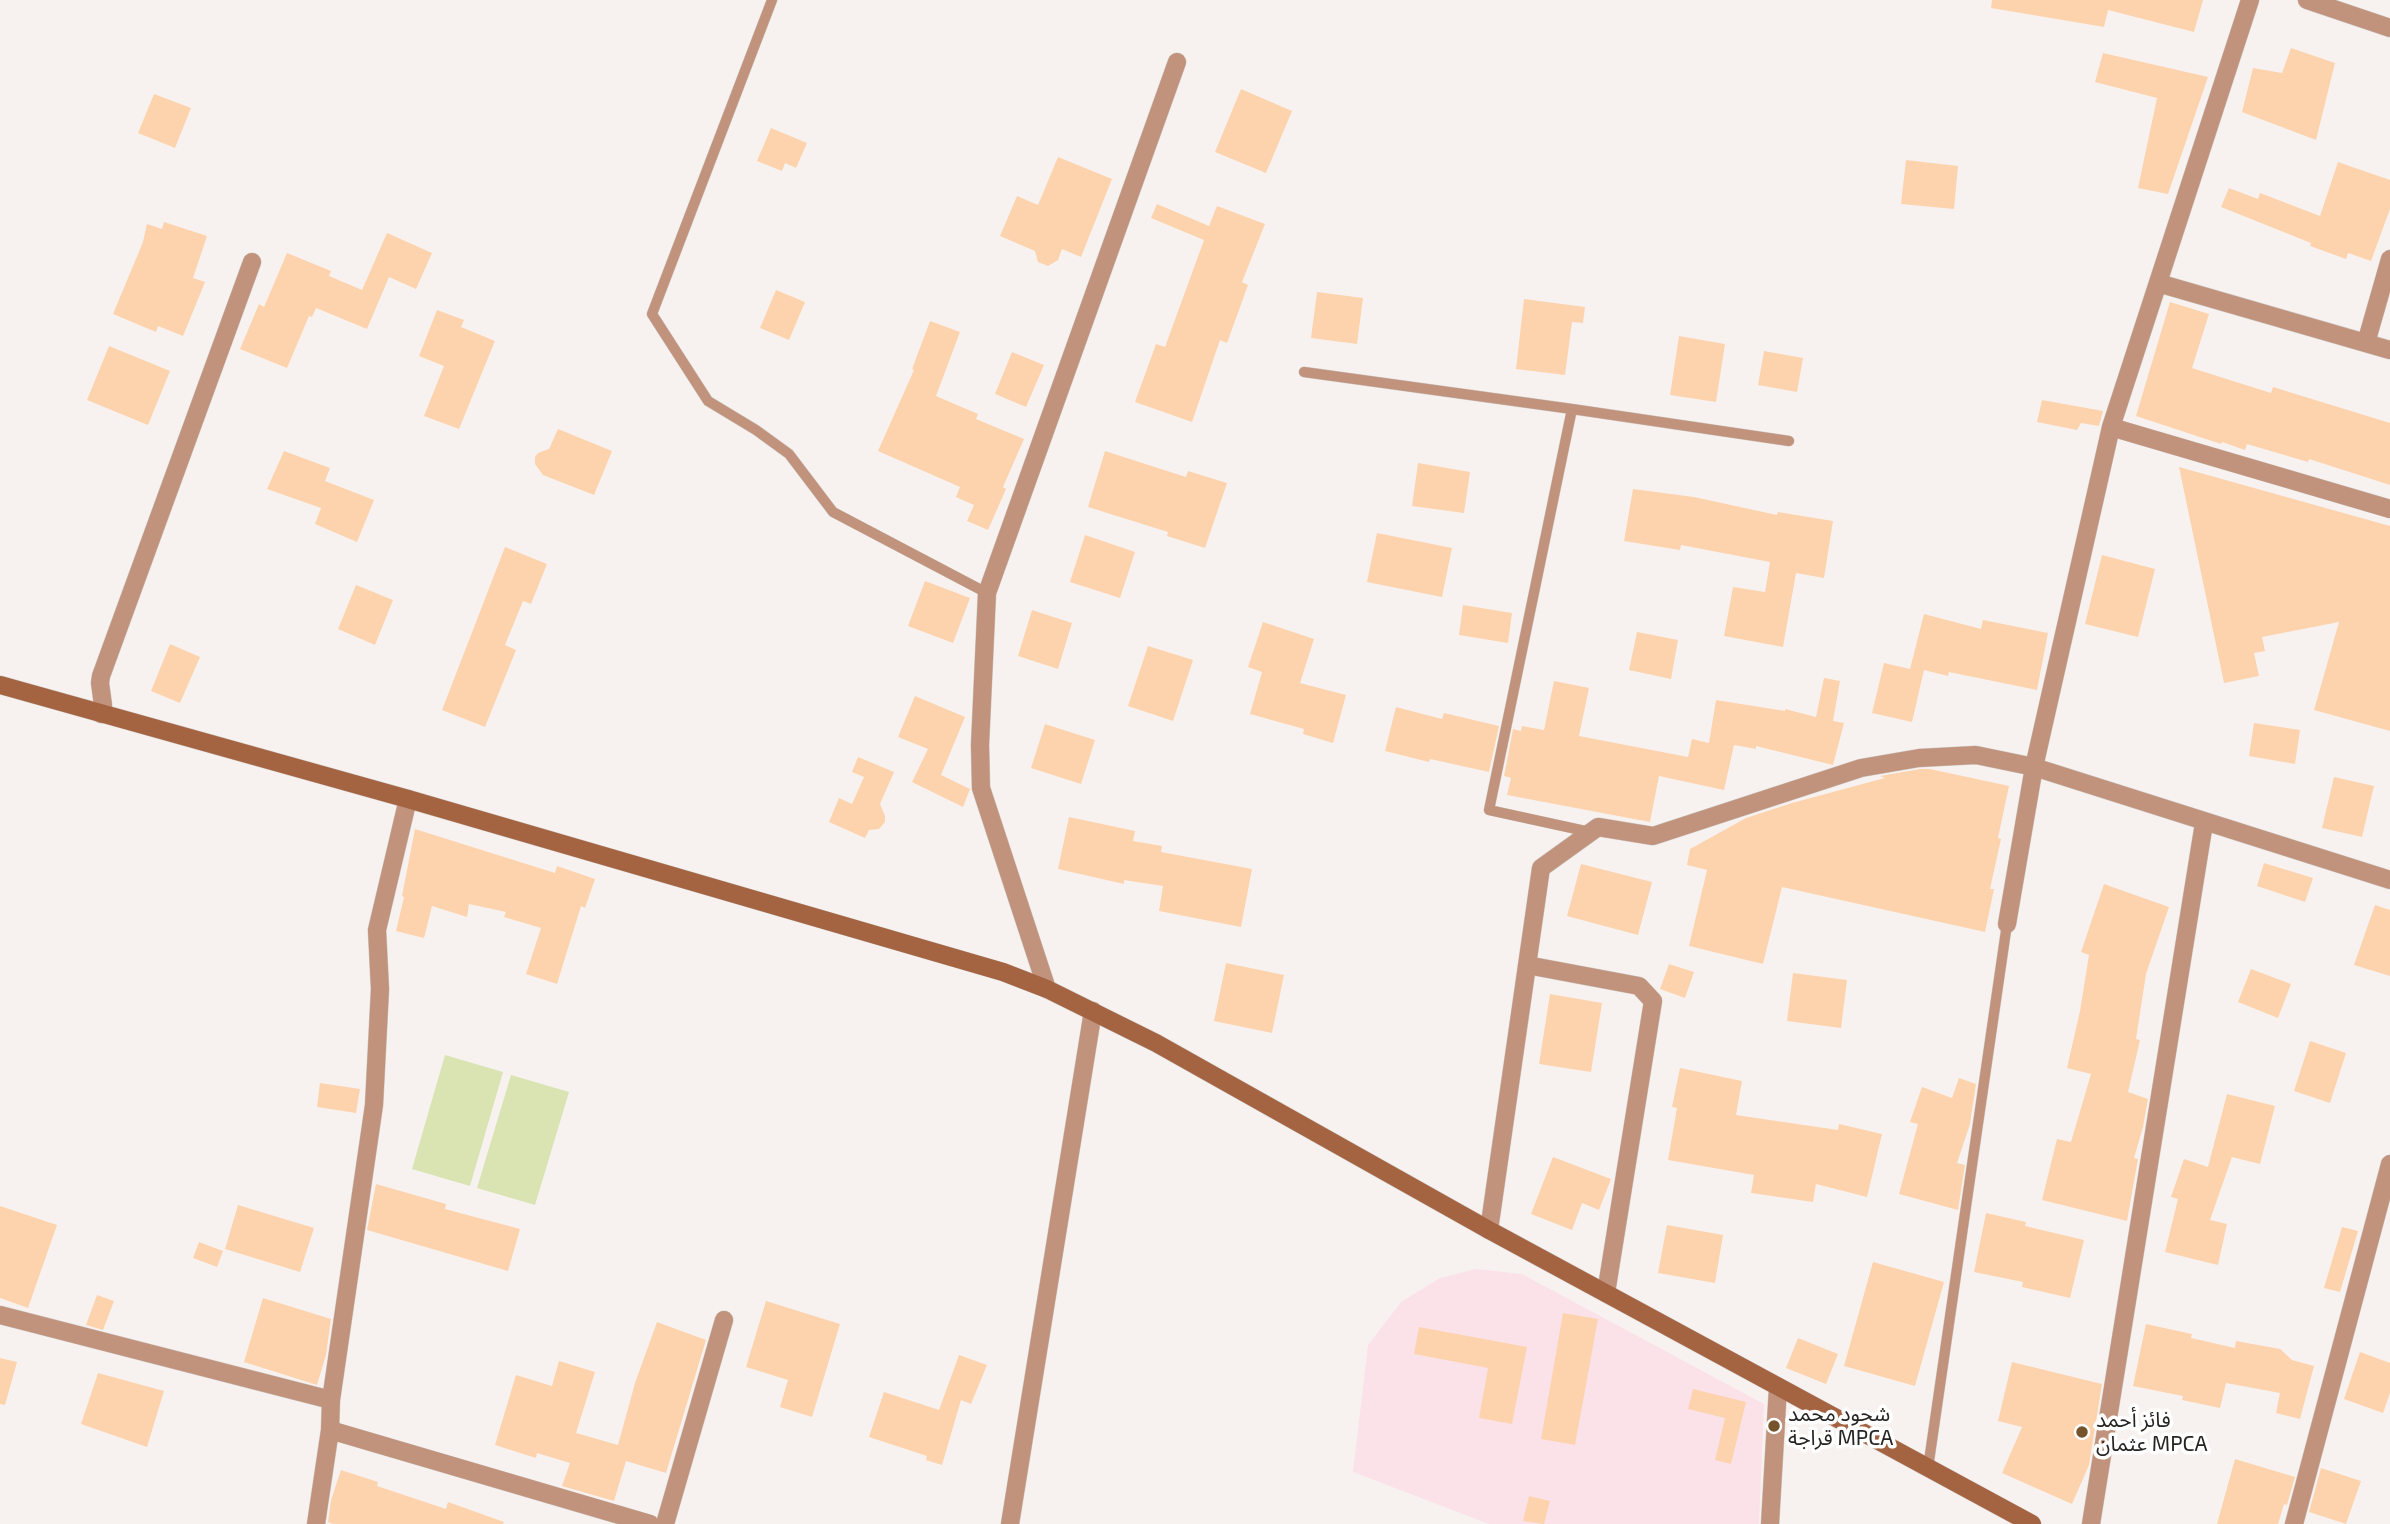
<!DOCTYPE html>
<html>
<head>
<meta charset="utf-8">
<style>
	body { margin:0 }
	canvas { display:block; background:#f7f2ef }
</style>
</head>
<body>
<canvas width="2390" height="1524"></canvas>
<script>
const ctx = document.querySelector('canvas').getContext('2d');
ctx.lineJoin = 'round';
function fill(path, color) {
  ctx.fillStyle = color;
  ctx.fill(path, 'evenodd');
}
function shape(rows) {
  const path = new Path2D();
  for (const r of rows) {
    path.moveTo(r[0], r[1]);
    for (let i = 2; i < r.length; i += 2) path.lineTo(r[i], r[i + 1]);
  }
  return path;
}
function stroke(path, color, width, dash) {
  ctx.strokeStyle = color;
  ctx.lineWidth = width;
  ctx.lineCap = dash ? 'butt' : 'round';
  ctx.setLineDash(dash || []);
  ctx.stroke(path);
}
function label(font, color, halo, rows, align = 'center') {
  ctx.font = font + ' "Exo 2","Noto Sans Arabic",sans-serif';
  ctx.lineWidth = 7;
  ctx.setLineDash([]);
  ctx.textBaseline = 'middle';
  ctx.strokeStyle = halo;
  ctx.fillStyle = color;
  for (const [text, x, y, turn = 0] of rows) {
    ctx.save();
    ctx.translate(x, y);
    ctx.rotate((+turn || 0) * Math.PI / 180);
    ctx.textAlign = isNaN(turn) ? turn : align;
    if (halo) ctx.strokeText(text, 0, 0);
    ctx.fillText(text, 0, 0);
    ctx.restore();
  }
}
const education = shape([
	[1476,1269,1522,1274,1764,1404,1759,1524,1489,1524,1353,1472,1368,1345,1401,1302,1440,1278]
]);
const green = shape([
	[445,1055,503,1072,470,1186,412,1169],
	[511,1075,569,1092,535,1205,477,1188]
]);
const building = shape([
	[1992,0,2203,0,2194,32,2108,10,2104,27,1991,8],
	[2291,48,2335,63,2316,140,2242,112,2253,68,2282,73],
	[2103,53,2208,77,2168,194,2138,188,2157,98,2095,82],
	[1241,89,1292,111,1266,173,1215,152],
	[154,94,191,108,175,148,138,133],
	[771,128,807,143,796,168,785,163,782,171,757,161],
	[1058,157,1112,179,1081,257,1062,249,1058,260,1048,266,1038,262,1035,251,1000,236,1017,196,1038,205],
	[1906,160,1958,166,1954,209,1901,204],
	[2338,162,2390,180,2390,209,2371,261,2348,253,2346,259,2310,246,2311,243,2221,207,2229,188,2258,199,2260,193,2320,216],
	[1157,204,1209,226,1217,206,1265,224,1242,282,1248,285,1227,343,1220,340,1192,422,1135,402,1156,344,1165,347,1204,240,1151,218],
	[164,222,207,236,193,278,205,282,183,336,158,326,156,332,113,314,143,242,147,224,162,229],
	[387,233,432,253,416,289,389,277,367,329,316,308,312,317,309,316,287,368,240,349,259,304,264,307,287,253,331,271,329,276,362,290],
	[776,290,805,302,789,340,760,328],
	[1317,292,1363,298,1357,344,1311,338],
	[1524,299,1585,307,1583,323,1572,322,1565,375,1516,369],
	[2170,302,2209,314,2192,368,2271,393,2273,387,2390,423,2390,485,2309,459,2308,462,2247,444,2245,450,2222,442,2221,444,2136,416],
	[437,310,464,320,461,327,495,341,459,429,424,416,444,366,419,356],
	[930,321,960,332,936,396,978,414,976,419,1024,439,1003,487,1006,489,988,530,967,521,974,505,956,497,960,487,878,451,914,370,912,369],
	[1679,336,1725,344,1716,402,1670,395],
	[109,346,170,371,148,425,87,400],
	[1764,351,1803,358,1797,392,1758,385],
	[1012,352,1044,365,1026,407,995,394],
	[2042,400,2103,411,2099,426,2081,423,2077,430,2037,422],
	[558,429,612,451,594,495,543,475,535,464,535,457,538,453,549,449],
	[284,451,330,468,325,481,374,500,357,542,315,524,321,508,267,489],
	[1105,451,1186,477,1188,471,1227,483,1205,548,1167,536,1168,532,1088,507],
	[1418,463,1470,472,1464,513,1412,506],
	[2179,467,2390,526,2390,731,2314,710,2339,622,2262,637,2265,651,2254,653,2259,676,2224,683],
	[1633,489,1694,497,1777,515,1778,512,1833,521,1824,578,1796,573,1783,647,1724,636,1733,587,1765,592,1770,562,1681,545,1680,550,1624,541],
	[1377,533,1452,548,1442,597,1367,582],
	[1085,535,1135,552,1120,598,1070,582],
	[505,547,547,564,531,604,523,601,505,645,516,650,485,727,442,710],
	[2102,555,2155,569,2138,637,2085,624],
	[925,581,970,598,953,643,908,626],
	[356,585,393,600,375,645,338,629],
	[1463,605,1512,613,1508,643,1459,635],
	[1032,610,1072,623,1058,669,1018,656],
	[1924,614,1981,629,1983,620,2048,633,2037,690,1949,672,1948,676,1924,670,1912,722,1872,713,1884,663,1910,669],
	[1263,622,1314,639,1300,683,1346,695,1333,743,1303,734,1304,729,1250,714,1262,672,1248,667],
	[1637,632,1678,640,1671,679,1629,670],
	[170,644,200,657,180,703,151,691],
	[1148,646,1193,660,1173,721,1128,706],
	[1824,678,1840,681,1833,721,1844,723,1833,765,1756,746,1756,749,1734,745,1724,790,1659,776,1650,822,1507,795,1511,778,1504,776,1513,729,1521,731,1522,726,1544,730,1554,681,1589,688,1579,736,1688,757,1692,739,1709,743,1716,700,1785,711,1785,709,1816,717],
	[915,696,965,717,941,775,970,789,963,807,912,782,928,749,898,737],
	[1396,707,1442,719,1444,713,1499,726,1489,772,1430,759,1429,762,1385,751],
	[2254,723,2300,730,2295,764,2249,756],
	[1045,724,1095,740,1081,784,1031,768],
	[858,757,894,772,880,804,885,816,885,822,879,829,869,830,865,838,829,822,839,798,852,804,864,777,852,772],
	[1920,769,1930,769,2009,786,1998,838,2001,839,1990,889,1994,889,1985,932,1782,887,1763,964,1689,946,1707,870,1687,865,1690,849,1746,818,1792,803,1885,778,1880,776],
	[2334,777,2374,786,2362,837,2322,828],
	[1069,817,1135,831,1133,841,1162,846,1161,852,1252,869,1241,927,1159,911,1163,886,1124,880,1124,884,1058,869],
	[415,829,555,873,557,866,595,879,585,908,581,906,557,984,526,974,541,928,504,917,506,912,469,904,467,917,432,906,424,938,396,931,404,897,402,896],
	[2264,863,2313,878,2305,902,2257,886],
	[1581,864,1652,882,1638,935,1567,916],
	[2104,884,2169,907,2146,974,2136,1039,2140,1040,2128,1092,2148,1099,2143,1127,2134,1158,2138,1159,2127,1221,2042,1200,2057,1139,2071,1142,2091,1074,2067,1068,2080,1011,2089,955,2081,952],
	[2375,905,2390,910,2390,976,2354,965],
	[1226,963,1284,975,1272,1033,1214,1021],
	[1669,964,1694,972,1685,998,1660,989],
	[2251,969,2291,984,2278,1018,2238,1002],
	[1793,973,1847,980,1841,1028,1787,1021],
	[1550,994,1602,1003,1591,1072,1539,1064],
	[2310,1041,2346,1053,2330,1103,2294,1091],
	[1680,1068,1742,1081,1736,1115,1838,1130,1839,1124,1882,1134,1867,1197,1816,1184,1813,1202,1751,1193,1754,1175,1668,1160,1677,1108,1672,1107],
	[1959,1078,1976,1084,1970,1124,1957,1163,1965,1165,1958,1210,1899,1194,1918,1124,1910,1122,1922,1087,1952,1098],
	[320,1083,360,1089,356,1113,317,1107],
	[2227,1094,2275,1106,2260,1164,2232,1157,2210,1220,2227,1224,2218,1265,2165,1252,2178,1199,2171,1197,2184,1159,2208,1167],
	[1553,1157,1611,1179,1599,1210,1582,1203,1572,1230,1531,1214],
	[376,1184,446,1204,445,1209,520,1229,508,1271,367,1230],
	[238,1205,314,1228,300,1272,225,1249],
	[0,1206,57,1225,28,1308,0,1298],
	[1986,1213,2026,1222,2025,1226,2084,1240,2070,1298,2022,1287,2023,1282,1974,1272],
	[1667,1225,1723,1235,1715,1283,1658,1273],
	[2342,1227,2358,1231,2340,1292,2324,1288],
	[199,1242,223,1251,217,1267,193,1258],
	[1873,1262,1944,1282,1915,1386,1844,1366],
	[97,1295,114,1301,103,1330,86,1325],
	[263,1298,331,1319,326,1355,317,1385,244,1362],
	[766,1301,840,1324,812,1417,780,1407,788,1380,746,1367],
	[1563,1313,1598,1319,1575,1445,1541,1439],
	[657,1322,706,1340,666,1473,626,1461,614,1501,562,1486,570,1463,537,1453,536,1458,495,1445,516,1375,552,1386,559,1361,595,1372,576,1433,618,1445,635,1383],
	[2146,1324,2192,1334,2191,1338,2235,1348,2236,1341,2280,1349,2292,1360,2314,1366,2300,1419,2276,1413,2280,1393,2226,1383,2220,1408,2182,1400,2183,1396,2133,1386],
	[1419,1327,1527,1347,1512,1424,1479,1418,1488,1368,1414,1354],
	[1798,1338,1838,1354,1826,1384,1786,1368],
	[2360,1352,2390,1363,2390,1393,2383,1413,2344,1399],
	[959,1355,987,1365,971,1404,961,1400,942,1465,926,1460,927,1456,869,1437,884,1392,939,1410],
	[0,1358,17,1362,5,1405,0,1404],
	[2012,1362,2102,1384,2089,1465,2072,1504,2002,1473,2022,1427,1998,1421],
	[98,1373,164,1391,147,1447,81,1424],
	[1693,1389,1746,1402,1731,1464,1715,1460,1725,1418,1688,1409],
	[2235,1459,2295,1477,2287,1505,2284,1504,2278,1524,2217,1524],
	[2321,1468,2361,1481,2346,1524,2309,1512],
	[341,1470,378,1482,377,1486,446,1509,448,1502,504,1522,503,1524,333,1524,328,1522,331,1500],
	[1529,1496,1550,1501,1544,1524,1523,1521]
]);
const lane = shape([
	[772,0,652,314,708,401,756,430,789,454,833,512,987,593],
	[1304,372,1572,409],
	[1590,832,1489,810,1572,409,1789,441],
	[1928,1468,2007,924]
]);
const street = shape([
	[2307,0,2390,28],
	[2158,283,2390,350],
	[2366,343,2390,259],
	[2111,427,2390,509],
	[101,714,103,705,100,683,101,676,252,262],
	[2007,924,2034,767,2111,427,2250,0],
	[1527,965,1639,986,1653,1001,1606,1293],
	[1047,989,981,788,980,745,987,593,1177,62],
	[1489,1230,1541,868,1598,827,1653,836,1861,768,1919,758,1976,755,2034,767,2390,880],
	[0,1315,331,1400],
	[330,1430,650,1524],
	[316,1524,330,1430,331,1400,374,1105,380,989,377,930,408,799],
	[665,1524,724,1320],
	[1010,1524,1093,1011],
	[1770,1524,1778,1387],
	[2091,1524,2204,823],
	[2294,1524,2390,1164]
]);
const secondary = shape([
	[0,685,408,799,1003,972,1047,989,1156,1043,1489,1230,2032,1524]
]);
const markers = [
	[1774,1426,7,"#75532b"],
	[2082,1432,7,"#75532b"]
];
const poiNames = [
	["شحود محمد",1788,1414],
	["قراجة MPCA",1788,1438],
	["فائز أحمد",2096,1420],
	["عثمان MPCA",2096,1444]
];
fill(education, '#fbe2e9');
fill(green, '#d9e4b2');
fill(building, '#fdd3ae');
stroke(lane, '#d1cdca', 11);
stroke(street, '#d1cdca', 19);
stroke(secondary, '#d1cdca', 19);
stroke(lane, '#c1937c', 10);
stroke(street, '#c1937c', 18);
stroke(secondary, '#a46341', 18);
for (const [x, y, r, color] of markers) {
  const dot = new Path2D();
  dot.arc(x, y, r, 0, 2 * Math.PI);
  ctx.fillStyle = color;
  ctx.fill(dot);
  stroke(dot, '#fff', 2.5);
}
label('21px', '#262523', '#fff', poiNames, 'left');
</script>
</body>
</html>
